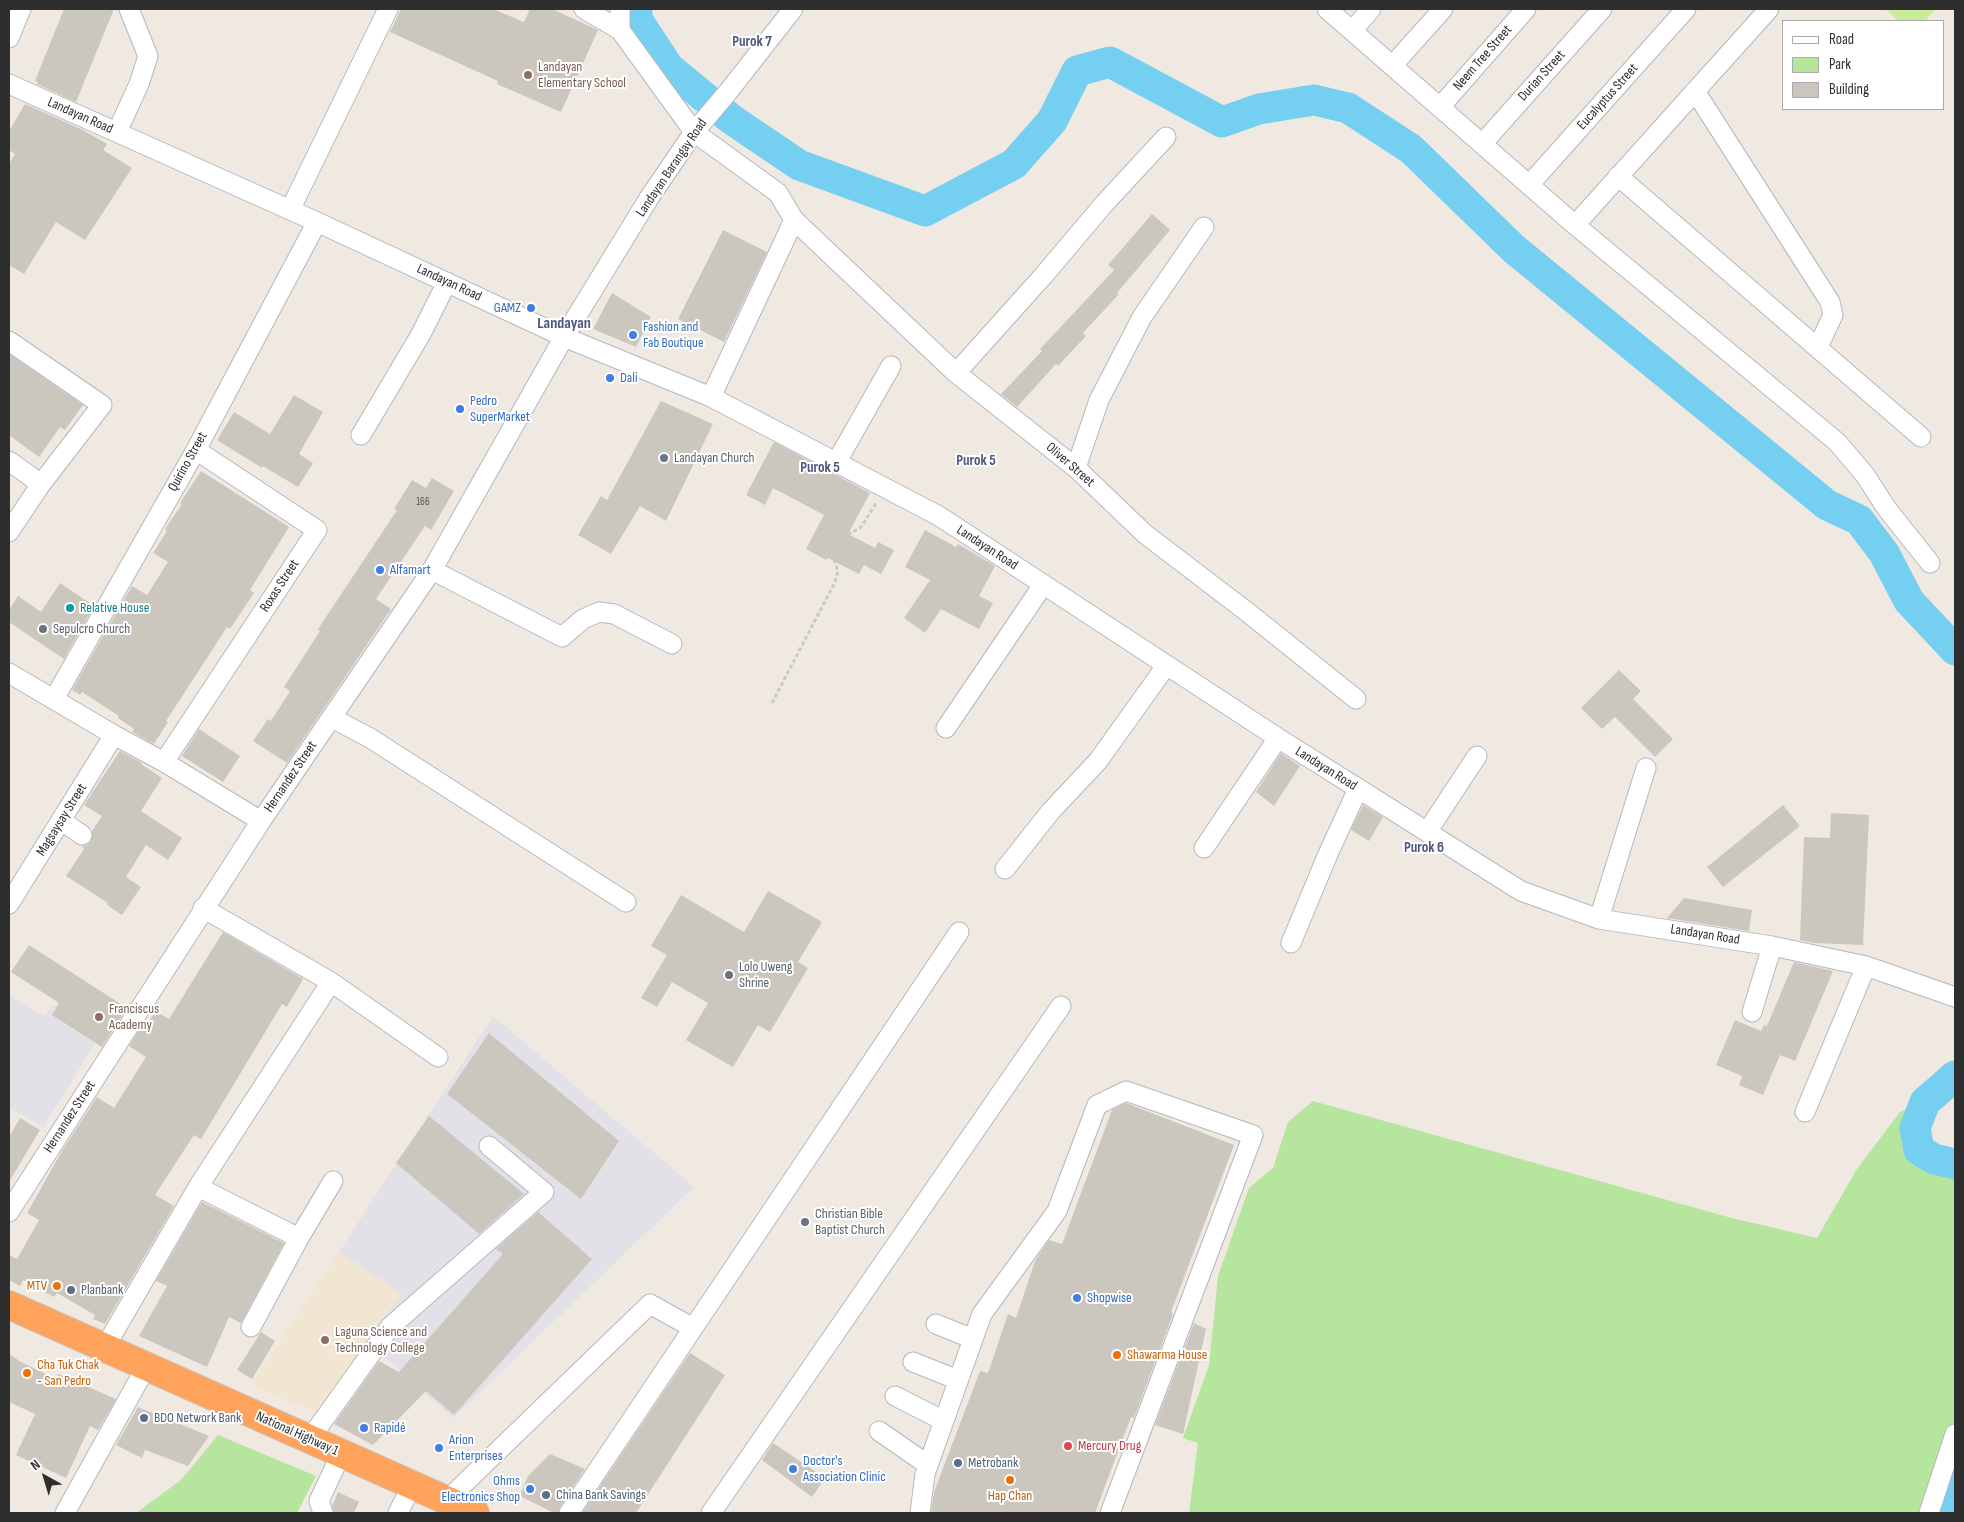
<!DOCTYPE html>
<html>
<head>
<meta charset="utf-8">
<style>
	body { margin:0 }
	#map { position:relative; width:1964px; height:1522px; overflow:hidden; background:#efe9e1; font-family:"Sofia Sans Condensed",sans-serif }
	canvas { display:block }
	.frame { position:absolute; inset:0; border:10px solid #2e2e2e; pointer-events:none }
	.legend { position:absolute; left:1782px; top:20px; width:162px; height:90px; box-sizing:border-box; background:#fff; border:1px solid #ababab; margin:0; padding:6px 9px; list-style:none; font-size:15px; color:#2e2e2e }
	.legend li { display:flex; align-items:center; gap:10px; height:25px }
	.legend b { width:25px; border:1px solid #ababab }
	.north { position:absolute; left:20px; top:1452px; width:50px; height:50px; -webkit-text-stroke:4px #fff; paint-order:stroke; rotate:321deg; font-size:14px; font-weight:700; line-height:20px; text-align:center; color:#2e2e2e }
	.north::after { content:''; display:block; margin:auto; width:18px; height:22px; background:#2e2e2e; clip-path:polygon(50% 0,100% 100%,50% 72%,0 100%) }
</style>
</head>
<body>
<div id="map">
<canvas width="1964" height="1522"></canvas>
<div class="frame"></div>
<ul class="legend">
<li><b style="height:6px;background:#fff"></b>Road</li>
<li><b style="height:14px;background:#b6e59e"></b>Park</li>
<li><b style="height:14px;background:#cbc7bf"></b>Building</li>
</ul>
<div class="north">N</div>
</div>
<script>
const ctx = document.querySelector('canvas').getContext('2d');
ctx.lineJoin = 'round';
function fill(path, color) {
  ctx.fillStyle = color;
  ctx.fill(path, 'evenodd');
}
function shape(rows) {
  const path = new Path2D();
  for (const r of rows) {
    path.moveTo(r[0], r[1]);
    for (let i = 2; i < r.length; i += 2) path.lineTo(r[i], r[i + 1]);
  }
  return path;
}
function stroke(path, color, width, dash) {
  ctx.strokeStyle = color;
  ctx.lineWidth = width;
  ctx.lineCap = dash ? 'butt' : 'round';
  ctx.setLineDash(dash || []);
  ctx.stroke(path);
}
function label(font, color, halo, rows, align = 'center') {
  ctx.font = font + ' "Sofia Sans Condensed",sans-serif';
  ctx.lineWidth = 4;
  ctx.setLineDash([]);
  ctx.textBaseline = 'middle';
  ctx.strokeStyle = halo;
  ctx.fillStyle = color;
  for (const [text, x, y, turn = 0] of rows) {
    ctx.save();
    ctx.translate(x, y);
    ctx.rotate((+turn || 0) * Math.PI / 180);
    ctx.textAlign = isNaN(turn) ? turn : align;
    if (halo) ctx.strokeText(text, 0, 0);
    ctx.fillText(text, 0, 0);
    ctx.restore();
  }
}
const industrial = shape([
	[9,996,44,1016,54,1004,100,1035,43,1128,9,1107],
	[493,1016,694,1187,453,1418,382,1355,333,1421,317,1413,402,1294,339,1252]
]);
const education = shape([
	[339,1252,402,1294,317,1413,251,1385]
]);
const green = shape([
	[1313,1101,1728,1217,1817,1238,1857,1169,1900,1112,1925,1102,1915,1128,1919,1149,1934,1159,1955,1164,1955,1470,1942,1513,1189,1513,1198,1443,1183,1438,1209,1365,1218,1276,1249,1188,1273,1168,1288,1122],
	[218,1435,316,1476,297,1513,136,1513,181,1480]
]);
const pitch = shape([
	[1885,9,1936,9,1925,21,1899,21]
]);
const river = shape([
	[636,9,638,21,669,68,731,119,799,165,925,211,1014,164,1052,121,1077,71,1110,62,1222,122,1259,109,1314,100,1348,108,1411,149,1514,249,1827,505,1859,520,1884,553,1909,601,1955,650],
	[1955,1076,1925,1102,1915,1128,1919,1150,1934,1159,1955,1164],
	[1947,1513,1955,1470]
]);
const building = shape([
	[64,9,114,9,76,102,37,84,38,82,35,81],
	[401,9,493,9,524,22,530,9,552,9,598,30,561,112,497,84,498,81,390,32],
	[25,104,83,130,107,144,103,150,132,168,85,240,56,222,24,274,9,265,9,164,15,154,9,150,9,131],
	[1152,214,1170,230,1117,293,1119,294,1083,333,1086,336,1058,366,1056,364,1017,407,1001,394,1042,351,1040,349,1114,270,1108,265],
	[723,230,767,252,724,342,678,319],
	[612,293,651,317,636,347,593,329],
	[9,354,83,405,65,430,60,427,39,457,9,435],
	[294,395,323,412,299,454,313,463,298,487,263,466,262,468,217,440,234,412,270,434],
	[661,401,713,424,666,521,640,506,611,554,578,535,601,496,607,500],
	[774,442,870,493,848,534,875,548,878,542,894,550,881,574,864,565,859,574,828,558,826,560,806,549,824,515,773,488,765,505,746,495],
	[201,471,289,527,250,590,254,593,230,629,227,627,196,675,166,721,168,722,154,744,132,732,134,729,118,718,119,716,82,692,80,695,72,690,132,586,147,595,168,562,153,553,167,531,165,529,182,504,180,503],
	[432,478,454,491,431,530,425,526,376,599,391,609,287,763,253,741,268,719,271,721,290,691,284,687,320,631,318,629,397,510,394,509,412,480,426,488],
	[925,530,956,547,958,544,995,566,979,596,993,603,979,629,941,609,925,633,904,618,930,580,905,567],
	[60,583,94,606,64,659,9,622,9,610,18,596,41,612],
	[1619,670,1641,691,1633,699,1673,739,1655,757,1615,717,1602,729,1581,708],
	[199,729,240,756,223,782,182,756],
	[120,751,142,763,141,764,162,778,141,811,182,838,168,860,146,845,126,877,141,887,122,915,107,905,108,903,66,876,84,849,82,846,87,845,91,841,92,831,102,816,84,805],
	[1281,753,1300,766,1274,806,1256,792],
	[1363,805,1383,817,1369,841,1351,830],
	[1783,805,1800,826,1723,887,1707,867],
	[1831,813,1869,815,1863,945,1814,943,1800,940,1804,837,1830,838],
	[768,891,822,922,798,962,808,968,770,1032,758,1025,733,1067,686,1040,708,1003,672,982,657,1007,641,998,667,955,651,946,681,895,744,932],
	[1684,898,1752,910,1749,931,1667,918],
	[223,932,303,979,287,1007,282,1004,201,1139,194,1135,155,1195,174,1206,105,1324,93,1319,95,1315,57,1293,54,1297,23,1280,20,1286,9,1280,9,1255,17,1259,39,1220,27,1213,62,1151,97,1097,114,1108,146,1057,129,1046,146,1020,149,1022,155,1011,169,1019],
	[29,945,127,1008,102,1047,52,1015,59,1003,11,972],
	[1794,962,1833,971,1795,1061,1780,1055,1763,1095,1739,1085,1742,1076,1716,1065,1735,1020,1761,1031,1764,1025,1767,1026],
	[489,1033,619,1141,581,1199,447,1094],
	[1126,1103,1234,1145,1171,1312,1173,1314,1134,1418,1131,1417,1095,1513,931,1513,934,1492,980,1371,988,1373,1008,1314,1016,1318,1035,1261,1049,1240,1062,1244,1112,1110],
	[429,1116,524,1194,479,1234,396,1163],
	[20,1118,40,1130,9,1182,9,1137],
	[202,1202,284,1243,241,1323,229,1317,207,1367,139,1336,167,1286,156,1281],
	[538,1212,592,1259,454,1415,426,1391,373,1445,334,1424,379,1361,399,1372,503,1254,496,1249],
	[1194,1323,1206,1329,1183,1434,1155,1425],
	[261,1332,275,1341,252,1379,237,1370],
	[690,1353,725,1375,636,1513,582,1513],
	[9,1354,21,1362,56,1379,58,1374,116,1399,98,1430,90,1426,66,1478,16,1455,35,1414,9,1402],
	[138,1407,209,1436,188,1466,145,1450,142,1458,116,1445],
	[773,1443,825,1478,812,1497,762,1460],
	[550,1454,585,1469,560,1507,558,1513,554,1513,520,1496,528,1476],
	[338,1492,359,1502,354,1513,334,1513,332,1506]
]);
const path = shape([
	[772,703,835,582,838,571,834,559,840,545,849,534,861,527,877,502],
	[961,1426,1049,1463,1029,1513],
	[952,1444,1041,1482],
	[1039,1459,1066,1398],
	[1011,1513,1032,1456]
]);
const minor = shape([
	[584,9,620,30,694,132,778,193,794,220,956,373,1076,468,1145,534,1246,611,1356,699],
	[620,9,620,30],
	[1327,9,1575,225,1837,442,1865,475,1887,509,1930,563],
	[1352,31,1371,9],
	[9,38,21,9],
	[1392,66,1443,9],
	[9,84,317,222,564,337,711,397,939,516,1278,738,1521,891,1599,919,1772,946,1866,966,1955,997],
	[1695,91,1830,302,1833,315,1818,347],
	[1440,107,1526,9],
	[117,132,139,84,148,56,129,9],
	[1482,144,1602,9],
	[1618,176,1921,437],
	[1529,185,1686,9],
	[290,210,388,9],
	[1575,225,1769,9],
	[9,341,102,405,41,484,9,532],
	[956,373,1044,275,1104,204,1166,137],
	[711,397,794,220],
	[361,435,421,334,447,282],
	[9,461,41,484],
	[836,463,891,366],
	[1076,468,1099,400,1142,317,1204,227],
	[432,570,562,637,583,619,599,612,614,614,672,644],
	[9,673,114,735,164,762,261,821],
	[54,699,196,450,317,222],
	[332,718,370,738,626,902],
	[946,728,1043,585],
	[164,762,317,530,196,450],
	[62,821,82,835],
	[1427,832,1477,756],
	[1204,848,1278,738],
	[1005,869,1051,811,1098,761,1166,666],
	[9,904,114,735],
	[203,908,331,982,438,1057],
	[1599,919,1646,768],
	[1291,943,1328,854,1358,789],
	[1752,1012,1772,946],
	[1805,1112,1866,966],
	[198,1187,299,1238],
	[9,1212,261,821,432,570,564,337,649,198,694,132,728,92,793,9],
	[936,1324,973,1339],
	[251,1327,299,1238,333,1181],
	[104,1349,198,1187,331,982],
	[913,1362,958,1380],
	[895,1396,944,1421],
	[879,1431,928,1465],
	[309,1440,390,1327,544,1192,489,1146],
	[446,1501,650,1304,693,1328],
	[65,1513,146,1367],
	[323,1513,319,1501,341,1454],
	[398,1513,412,1485],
	[569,1513,959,932],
	[711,1513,1061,1006],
	[920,1513,925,1474,982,1314,1057,1211,1097,1105,1126,1091,1253,1135,1110,1513],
	[1929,1513,1955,1434]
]);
const highway = shape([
	[9,1305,475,1513]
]);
const markers = [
	[528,75,5,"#8d6e63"],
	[531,308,5,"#3f7fe0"],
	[633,335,5,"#3f7fe0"],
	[610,378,5,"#3f7fe0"],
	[460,409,5,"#3f7fe0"],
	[664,458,5,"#6b7280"],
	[380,570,5,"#3f7fe0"],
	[70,608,5,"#0f9aa8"],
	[43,629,5,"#6b7280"],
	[729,975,5,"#6b7280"],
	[99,1017,5,"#8d6e63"],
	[805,1222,5,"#6b7280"],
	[57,1286,5,"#e8710a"],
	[71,1290,5,"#5c6f8a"],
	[1077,1298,5,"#3f7fe0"],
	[325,1340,5,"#8d6e63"],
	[1117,1355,5,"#e8710a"],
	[27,1373,5,"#e8710a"],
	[144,1418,5,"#5c6f8a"],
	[364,1428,5,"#3f7fe0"],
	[1068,1446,5,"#e0444e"],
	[439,1448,5,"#3f7fe0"],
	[958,1463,5,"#5c6f8a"],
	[793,1469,5,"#3f7fe0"],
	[1010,1480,5,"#e8710a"],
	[530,1489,5,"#3f7fe0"],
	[546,1495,5,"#5c6f8a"]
];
const numberNames = [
	["166",423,502]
];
const streetNames = [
	["Neem Tree Street",1483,58,-49],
	["Durian Street",1542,76,-48],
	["Eucalyptus Street",1608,97,-48],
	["Landayan Road",80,116,24],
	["Landayan Barangay Road",672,168,-56],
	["Landayan Road",449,283,25],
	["Quirino Street",188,462,-61],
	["Oliver Street",1070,465,41],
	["Landayan Road",987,548,33],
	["Roxas Street",280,586,-57],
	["Landayan Road",1326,769,32],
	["Hernandez Street",291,777,-56],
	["Magsaysay Street",62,820,-58],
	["Landayan Road",1705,935,9],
	["Hernandez Street",70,1117,-57],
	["National Highway 1",297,1434,24]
];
const educationNames = [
	["Landayan",538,67],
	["Elementary School",538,83],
	["Franciscus",109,1009],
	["Academy",109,1025],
	["Laguna Science and",335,1332],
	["Technology College",335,1348]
];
const shopNames = [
	["GAMZ",521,308,"right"],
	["Fashion and",643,327],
	["Fab Boutique",643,343],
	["Dali",620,378],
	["Pedro",470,401],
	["SuperMarket",470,417],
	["Alfamart",390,570],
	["Shopwise",1087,1298],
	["Rapidé",374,1428],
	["Arion",449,1440],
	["Enterprises",449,1456],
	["Doctor's",803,1461],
	["Association Clinic",803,1477],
	["Ohms",520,1481,"right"],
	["Electronics Shop",520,1497,"right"]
];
const worshipNames = [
	["Landayan Church",674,458],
	["Sepulcro Church",53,629],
	["Lolo Uweng",739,967],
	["Shrine",739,983],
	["Christian Bible",815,1214],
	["Baptist Church",815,1230]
];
const cultureNames = [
	["Relative House",80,608]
];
const foodNames = [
	["MTV",47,1286,"right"],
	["Shawarma House",1127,1355],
	["Cha Tuk Chak",37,1365],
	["- San Pedro",37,1381],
	["Hap Chan",1010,1496,"center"]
];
const serviceNames = [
	["Planbank",81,1290],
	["BDO Network Bank",154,1418],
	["Metrobank",968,1463],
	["China Bank Savings",556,1495]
];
const healthNames = [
	["Mercury Drug",1078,1446]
];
const neighbourhoodNames = [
	["Purok 7",752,42],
	["Purok 5",976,461],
	["Purok 5",820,468],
	["Purok 6",1424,848]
];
const quarterNames = [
	["Landayan",564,324]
];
fill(industrial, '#e3e1e8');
fill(education, '#f0e6d1');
fill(green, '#b6e59e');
fill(pitch, '#c9ec9a');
stroke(river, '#75cff0', 31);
fill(building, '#cbc7bf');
stroke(minor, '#b4b7c1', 21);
stroke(highway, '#c9c9c9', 30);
stroke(path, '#c9c9c9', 3, [4, 2.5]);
stroke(minor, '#fff', 19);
stroke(highway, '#ffa35c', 28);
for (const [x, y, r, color] of markers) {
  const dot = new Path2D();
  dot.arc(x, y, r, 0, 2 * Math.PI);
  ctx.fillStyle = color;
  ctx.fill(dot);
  stroke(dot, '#fff', 2);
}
label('11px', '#555452', null, numberNames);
label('14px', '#2e2e2e', '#fff', streetNames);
label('14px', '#785e54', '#fff', educationNames, 'left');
label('14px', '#366cbe', '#fff', shopNames, 'left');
label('14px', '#5b616d', '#fff', worshipNames, 'left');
label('14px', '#0d838f', '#fff', cultureNames, 'left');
label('14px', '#c56008', '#fff', foodNames, 'left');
label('14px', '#4e5e75', '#fff', serviceNames, 'left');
label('14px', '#be3a42', '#fff', healthNames, 'left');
label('bold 15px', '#4d5680', '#fff', neighbourhoodNames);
label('bold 16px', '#4d5680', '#fff', quarterNames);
</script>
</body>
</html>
